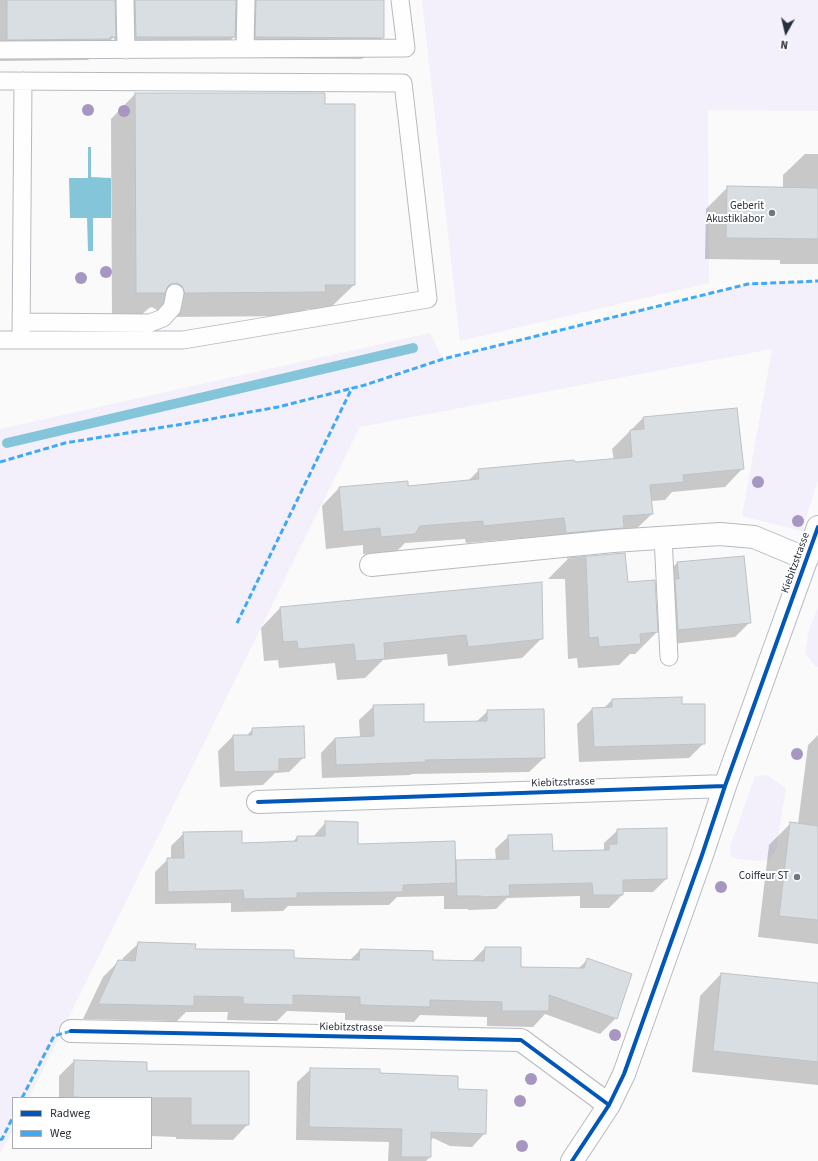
<!DOCTYPE html>
<html>
<head>
<meta charset="utf-8">
<style>
	body { margin:0 }
	#map { position:relative; width:818px; height:1161px; overflow:hidden; background:#fafafa; font-family:"Source Sans 3",sans-serif }
	canvas { display:block }
	.legend { position:absolute; left:12px; top:1097px; width:140px; height:52px; box-sizing:border-box; background:#fff; border:1px solid #a9acb1; margin:0; padding:5px 7px; list-style:none; font-size:12px; color:#282f3c }
	.legend li { display:flex; align-items:center; gap:8px; height:20px }
	.legend b { width:20px; border:1px solid #a9acb1 }
	.north { position:absolute; left:766px; top:12px; width:40px; height:40px; -webkit-text-stroke:3px #fff; paint-order:stroke; rotate:188deg; font-size:11px; font-weight:700; line-height:16px; text-align:center; color:#282f3c }
	.north::after { content:''; display:block; margin:auto; width:14px; height:18px; background:#282f3c; clip-path:polygon(50% 0,100% 100%,50% 72%,0 100%) }
</style>
</head>
<body>
<div id="map">
<canvas width="818" height="1161"></canvas>
<ul class="legend">
<li><b style="height:5px;background:#0057b8"></b>Radweg</li>
<li><b style="height:5px;background:#3fa9f5"></b>Weg</li>
</ul>
<div class="north">N</div>
</div>
<script>
const ctx = document.querySelector('canvas').getContext('2d');
ctx.lineJoin = 'round';
function fill(path, color) {
  ctx.fillStyle = color;
  ctx.fill(path, 'evenodd');
}
function shape(rows) {
  const path = new Path2D();
  for (const r of rows) {
    path.moveTo(r[0], r[1]);
    for (let i = 2; i < r.length; i += 2) path.lineTo(r[i], r[i + 1]);
  }
  return path;
}
function stroke(path, color, width, dash) {
  ctx.strokeStyle = color;
  ctx.lineWidth = width;
  ctx.lineCap = dash ? 'butt' : 'round';
  ctx.setLineDash(dash || []);
  ctx.stroke(path);
}
function label(font, color, halo, rows, align = 'center') {
  ctx.font = font + ' "Source Sans 3",sans-serif';
  ctx.lineWidth = 4;
  ctx.setLineDash([]);
  ctx.textBaseline = 'middle';
  ctx.strokeStyle = halo;
  ctx.fillStyle = color;
  for (const [text, x, y, turn = 0] of rows) {
    ctx.save();
    ctx.translate(x, y);
    ctx.rotate((+turn || 0) * Math.PI / 180);
    ctx.textAlign = isNaN(turn) ? turn : align;
    if (halo) ctx.strokeText(text, 0, 0);
    ctx.fillText(text, 0, 0);
    ctx.restore();
  }
}
const green = shape([
	[422,0,818,0,818,111,708,110,709,283,460,341],
	[818,281,818,480,802,531,742,516,772,349,360,427,29,1098,13,1098,13,1130,0,1154,0,429,430,333,443,359,748,284],
	[818,607,818,667,815,666,805,653,809,629],
	[767,775,786,788,776,850,769,860,756,861,738,859,731,857,730,847,755,776]
]);
const water = shape([
	[88,147,91,147,91,177,111,178,111,218,93,218,93,251,88,251,87,218,70,218,69,178,88,178]
]);
const shadow = shape([
	[0,0,383,0,383,37,362,59,234,58,235,36,213,58,115,58,114,37,93,58,90,58,88,60,0,61],
	[135,94,324,105,354,285,329,309,307,309,300,316,160,317,157,310,152,307,149,308,139,317,112,317,111,119],
	[805,154,818,154,818,264,780,264,780,260,705,259,706,209,728,187,783,188,783,175],
	[643,418,742,469,725,487,672,492,665,500,651,501,652,514,634,531,548,551,547,536,466,543,465,539,405,543,396,552,363,554,363,545,326,549,322,506,339,488,408,487,468,481,479,470,614,460,612,449],
	[625,554,627,583,657,632,635,654,630,654,619,665,578,668,577,658,568,659,565,579,548,579,568,559],
	[677,563,750,622,735,637,663,645,662,578],
	[280,608,542,638,522,658,448,666,447,654,383,660,365,678,337,680,335,663,279,668,278,660,264,661,261,628],
	[612,700,681,705,704,743,689,758,579,762,577,724,592,709,604,708],
	[374,706,423,723,476,722,488,711,544,758,529,772,412,774,410,775,322,778,321,753,335,738,360,738,359,720],
	[253,729,304,757,289,772,275,773,263,785,220,787,218,751,233,736,246,736],
	[818,735,818,944,758,937,769,845,791,823,798,824,808,745],
	[326,822,357,845,455,863,456,861,496,860,495,849,509,836,552,852,603,851,604,850,604,843,618,830,666,879,653,892,622,892,622,895,609,908,580,908,580,896,507,898,496,909,468,910,468,909,444,909,444,896,397,897,389,905,288,906,283,911,231,912,231,903,155,904,155,872,168,859,171,859,171,846,184,833,241,844,292,843,297,837,313,837],
	[139,943,194,950,293,959,350,960,360,950,432,961,471,962,485,948,520,968,578,969,588,959,616,1018,600,1034,545,1014,533,1027,487,1026,487,1017,420,1015,414,1022,345,1020,345,1013,287,1011,277,1021,227,1020,228,1012,186,1012,177,1021,83,1019,103,977,119,961,122,961,123,958],
	[721,974,818,984,818,1085,692,1072,700,996],
	[74,1061,146,1072,248,1124,233,1140,176,1139,176,1137,151,1136,151,1098,59,1098,59,1076],
	[311,1069,379,1074,457,1090,485,1133,472,1147,450,1146,433,1138,430,1142,430,1157,426,1161,388,1161,389,1142,296,1140,297,1082]
]);
const stream = shape([
	[7,443,413,348]
]);
const building = shape([
	[7,0,115,0,116,37,110,37,110,39,7,40,7,0],
	[135,0,236,0,235,37,136,37,135,0],
	[256,0,384,0,384,38,255,37,256,0],
	[135,93,325,93,325,104,355,104,355,285,325,285,326,292,185,293,182,286,177,283,171,284,168,286,165,293,136,293,135,93],
	[727,186,818,188,818,239,726,238,727,186],
	[737,408,744,469,683,475,684,482,650,485,653,514,623,516,624,528,566,533,564,518,483,526,483,521,420,526,415,534,381,537,380,528,343,532,339,487,408,481,408,486,479,479,478,469,574,460,575,462,632,457,630,430,644,429,643,417,737,408],
	[625,553,628,582,655,580,658,632,640,634,641,644,599,647,598,637,589,638,586,558,567,558,625,553],
	[744,556,751,623,678,630,675,579,679,579,677,562,744,556],
	[542,582,543,639,468,647,466,635,384,643,385,659,356,661,354,644,298,649,297,641,283,642,280,607,542,582],
	[682,697,682,704,705,704,705,744,594,747,592,708,612,707,612,699,682,697],
	[424,704,424,722,487,721,487,710,544,709,545,758,425,760,426,762,336,765,335,738,374,736,373,705,424,704],
	[304,726,305,758,279,759,279,771,234,772,233,735,252,735,252,728,304,726],
	[325,821,358,822,358,844,455,841,456,883,403,885,403,892,297,893,297,898,244,899,243,890,168,892,167,858,184,858,183,832,242,831,242,843,297,841,297,836,325,836,325,821],
	[790,822,818,826,818,920,779,916,790,822],
	[667,828,667,879,623,880,623,895,593,895,592,883,509,885,510,896,481,897,481,896,457,896,456,860,509,859,508,835,552,834,553,851,609,850,609,844,617,844,617,829,667,828],
	[138,942,196,944,195,949,294,950,294,958,359,960,360,949,433,951,433,960,484,961,485,947,521,947,521,967,584,968,587,958,632,974,617,1019,549,995,549,1011,502,1011,502,1002,430,1000,430,1007,360,1005,360,997,293,995,293,1005,243,1004,243,997,194,996,194,1006,98,1004,118,960,135,961,138,942],
	[721,973,818,983,818,1062,713,1051,721,973],
	[74,1060,147,1062,147,1071,249,1071,249,1125,191,1125,191,1098,79,1098,79,1097,73,1097,74,1060],
	[310,1068,380,1069,380,1073,458,1076,458,1089,487,1090,486,1134,431,1132,431,1157,401,1157,402,1129,309,1127,310,1068]
]);
const service = shape([
	[125,0,126,50],
	[245,49,246,0],
	[0,50,406,48,400,0],
	[0,81,403,83,428,299,183,340,0,340],
	[22,322,150,323,163,318,172,308,175,293],
	[21,340,23,81],
	[663,537,669,657]
]);
const minor = shape([
	[371,565,613,541,720,534,754,537,807,559],
	[258,802,725,786],
	[71,1031,521,1040,609,1105],
	[572,1161,609,1105,624,1074,702,855,725,786,818,527]
]);
const quiet = shape([
	[0,462,65,443,183,424,278,407,365,385,443,359,748,284,818,281],
	[237,623,352,388],
	[22,1098,54,1036,71,1031],
	[0,1140,2,1139,13,1117]
]);
const cycleway = shape([
	[258,802,725,786],
	[71,1031,521,1040,609,1105],
	[572,1161,609,1105,624,1074,702,855,725,786,818,527]
]);
const trees = [
	[88,110],
	[124,111],
	[106,272],
	[81,278],
	[758,482],
	[798,521],
	[797,754],
	[721,887],
	[615,1035],
	[531,1079],
	[520,1101],
	[522,1146]
];
const markers = [
	[772,213,4,"#72767e"],
	[797,877,4,"#72767e"]
];
const poiNames = [
	["Geberit",764,207],
	["Akustiklabor",764,220],
	["Coiffeur ST",789,877]
];
const streetNames = [
	["Kiebitzstrasse",796,563,-70],
	["Kiebitzstrasse",563,783,-2],
	["Kiebitzstrasse",351,1028,1]
];
fill(green, '#f3f0fb');
fill(water, '#85c5da');
fill(shadow, '#0003');
stroke(stream, '#85c5da', 10);
fill(building, '#d8dee2');
stroke(building, '#bdc2c7', 1);
stroke(service, '#b6bac0', 19);
stroke(minor, '#b6bac0', 24);
stroke(service, '#fefefe', 17);
stroke(minor, '#fefefe', 22);
stroke(quiet, '#3fa9f5', 3, [6, 3]);
stroke(cycleway, '#0057b8', 4);
ctx.fillStyle = '#a696c1';
for (const [x, y] of trees) {
  ctx.beginPath();
  ctx.arc(x, y, 6, 0, 2 * Math.PI);
  ctx.fill();
}
for (const [x, y, r, color] of markers) {
  const dot = new Path2D();
  dot.arc(x, y, r, 0, 2 * Math.PI);
  ctx.fillStyle = color;
  ctx.fill(dot);
  stroke(dot, '#fff', 1.5);
}
label('11px', '#282f3c', '#fff', poiNames, 'right');
label('11px', '#282f3c', '#fff', streetNames);
</script>
</body>
</html>
